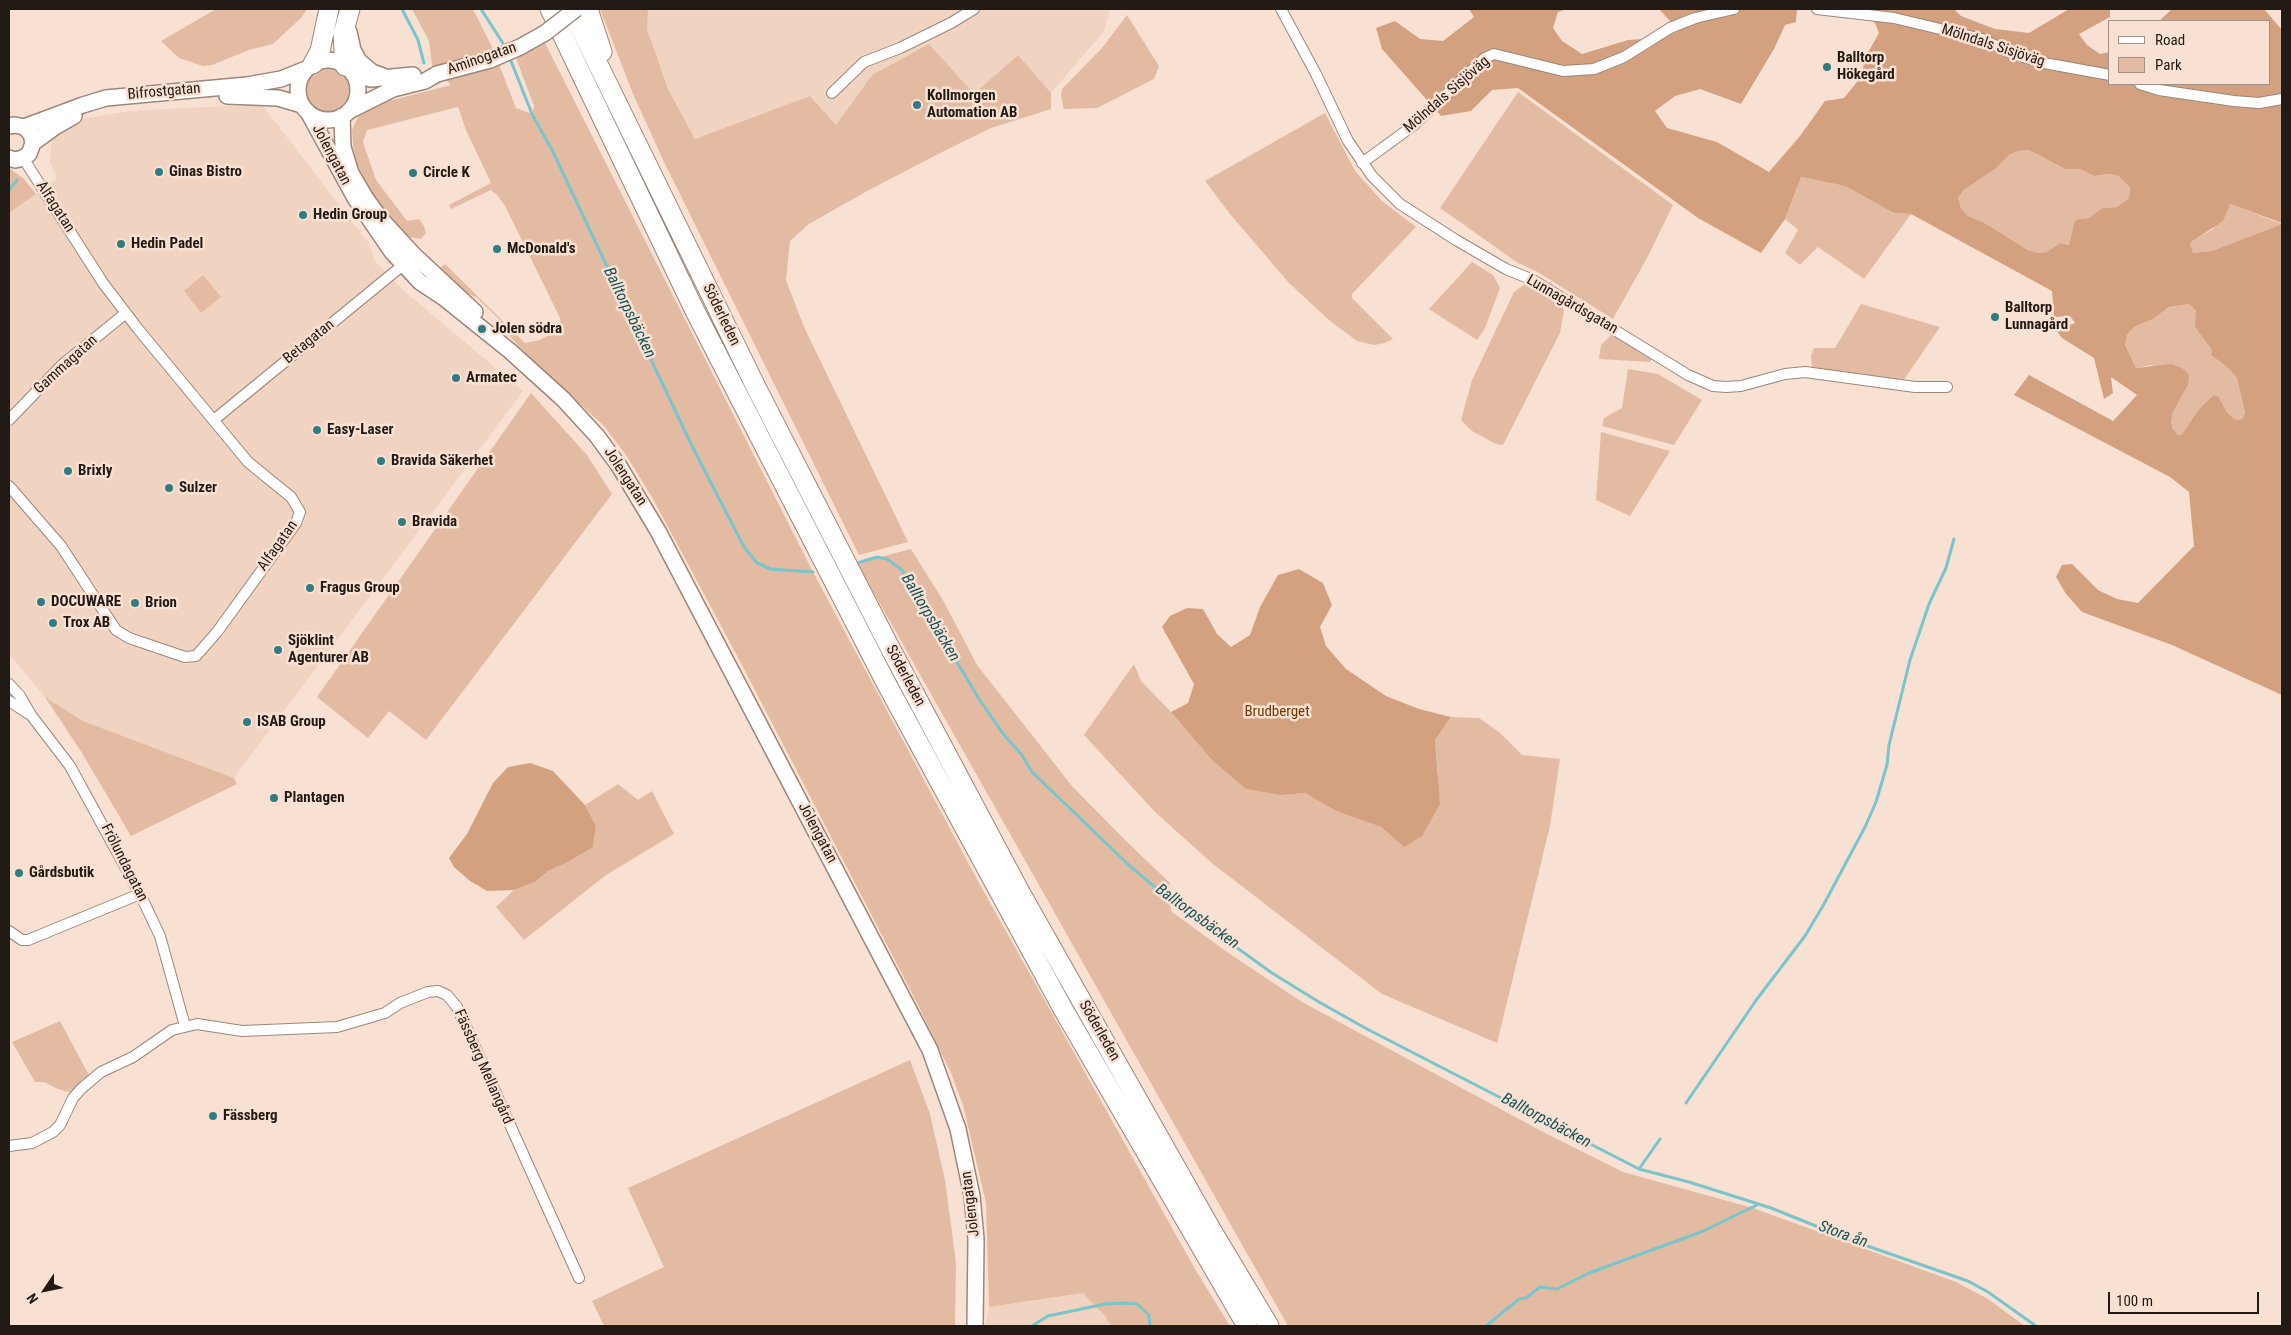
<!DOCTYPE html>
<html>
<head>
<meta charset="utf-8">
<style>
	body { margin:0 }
	#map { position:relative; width:2291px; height:1335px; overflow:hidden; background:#f8e1d3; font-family:"Roboto Condensed",sans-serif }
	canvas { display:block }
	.frame { position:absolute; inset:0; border:10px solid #211a15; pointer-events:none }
	.legend { position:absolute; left:2108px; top:20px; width:162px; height:65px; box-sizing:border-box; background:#f8e1d3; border:1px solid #a29187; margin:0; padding:6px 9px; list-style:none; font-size:15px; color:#211a15 }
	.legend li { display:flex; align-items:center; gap:10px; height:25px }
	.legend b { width:25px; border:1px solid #a29187 }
	.north { position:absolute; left:20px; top:1265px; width:50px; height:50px; -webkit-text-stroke:4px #f8e1d3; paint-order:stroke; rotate:236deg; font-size:14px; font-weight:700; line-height:20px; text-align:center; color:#211a15 }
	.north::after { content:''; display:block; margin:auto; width:18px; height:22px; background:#211a15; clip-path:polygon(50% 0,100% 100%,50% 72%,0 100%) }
	.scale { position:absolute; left:2108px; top:1292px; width:151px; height:22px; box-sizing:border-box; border:2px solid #211a15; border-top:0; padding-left:6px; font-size:15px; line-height:18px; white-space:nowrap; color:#211a15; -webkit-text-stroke:4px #f8e1d3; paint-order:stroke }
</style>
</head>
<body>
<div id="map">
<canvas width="2291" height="1335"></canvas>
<div class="frame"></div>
<ul class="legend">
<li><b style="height:6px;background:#fff"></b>Road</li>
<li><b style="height:14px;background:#e3bba2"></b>Park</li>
</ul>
<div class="north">N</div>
<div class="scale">100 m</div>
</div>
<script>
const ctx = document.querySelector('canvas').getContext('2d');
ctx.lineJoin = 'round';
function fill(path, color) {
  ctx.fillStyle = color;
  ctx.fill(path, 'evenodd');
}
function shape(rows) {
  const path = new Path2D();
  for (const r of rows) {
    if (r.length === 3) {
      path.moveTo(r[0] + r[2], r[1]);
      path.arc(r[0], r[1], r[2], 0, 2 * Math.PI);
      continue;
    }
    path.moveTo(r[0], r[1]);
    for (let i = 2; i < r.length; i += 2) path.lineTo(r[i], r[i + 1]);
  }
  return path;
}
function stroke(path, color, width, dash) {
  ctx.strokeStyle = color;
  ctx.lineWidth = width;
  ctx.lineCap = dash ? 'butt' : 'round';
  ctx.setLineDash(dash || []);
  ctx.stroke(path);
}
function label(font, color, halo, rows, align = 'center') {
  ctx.font = font + ' "Roboto Condensed",sans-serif';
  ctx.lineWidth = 5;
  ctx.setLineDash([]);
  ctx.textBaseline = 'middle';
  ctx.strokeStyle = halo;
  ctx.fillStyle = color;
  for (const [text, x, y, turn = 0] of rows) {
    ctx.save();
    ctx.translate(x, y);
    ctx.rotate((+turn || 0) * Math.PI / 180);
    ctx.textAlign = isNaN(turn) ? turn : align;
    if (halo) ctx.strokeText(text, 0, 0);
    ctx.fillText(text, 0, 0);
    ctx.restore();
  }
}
const built = shape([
	[648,9,1110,9,1104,31,1051,93,1018,55,974,94,872,75,836,125,810,96,695,139,668,89,646,29],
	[225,106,263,106,370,245,375,261,403,290,523,391,234,778,83,721,45,697,9,654,9,213,57,179,50,163,52,135,74,120,129,111],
	[1083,1293,1105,1316,1111,1326,985,1326,989,1307]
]);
const green = shape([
	[216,9,307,9,302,17,273,44,249,50,212,65,203,66,179,58,161,41],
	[412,9,473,9,493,49,516,108,532,114,534,106,516,58,545,43,813,572,979,883,1195,1269,1230,1326,1111,1326,1105,1316,1083,1293,989,1307,986,1203,963,1105,951,1073,916,1001,742,665,653,499,626,455,604,426,539,367,498,324,500,320,476,297,466,293,440,268,445,264,525,343,540,340,561,328,560,318,505,206,497,195,491,190,451,209,449,205,491,183,466,130,458,107,367,130,363,142,376,180,407,221,419,219,424,226,426,233,421,239,403,236,382,213,354,159,352,130,358,117,377,104,451,85,432,65,429,41],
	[600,9,648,9,647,29,668,89,695,139,810,96,836,125,872,75,929,44,974,94,1018,55,1051,93,1051,109,991,128,948,149,869,190,809,224,790,241,786,280,804,327,908,542,859,555,664,162,633,94],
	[1127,15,1159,66,1154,79,1097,108,1064,109,1061,97,1062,89,1102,48],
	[327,90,22],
	[1518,92,1673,205,1648,256,1613,319,1536,271,1518,263,1440,208],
	[1325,113,1355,171,1382,201,1416,227,1352,294,1352,298,1393,339,1385,343,1374,345,1357,341,1329,320,1289,283,1230,214,1205,181],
	[2029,150,2065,169,2080,169,2094,176,2109,174,2119,176,2130,188,2129,198,2117,207,2102,208,2089,218,2079,219,2069,245,2060,243,2047,252,2038,253,2028,250,1983,222,1968,216,1961,208,1958,198,1964,190,1995,169,2009,155,2018,151],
	[9,168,24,179,36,194,9,213],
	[1801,177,1845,186,1894,213,1911,214,1864,279,1818,247,1800,265,1785,253,1798,230,1785,219],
	[2230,204,2282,224,2212,251,2193,253,2190,243,2213,229],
	[1472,262,1493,275,1500,288,1485,328,1477,340,1429,309],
	[203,275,221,297,201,313,184,291],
	[1525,284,1535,286,1560,300,1564,311,1560,333,1503,445,1496,444,1472,431,1461,420,1472,380,1514,292],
	[1861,304,1940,327,1903,381,1812,369,1811,355,1814,348,1835,348],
	[2189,304,2196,311,2197,330,2212,350,2211,355,2227,367,2237,378,2245,413,2243,418,2239,420,2234,419,2226,411,2219,397,2199,409,2182,434,2178,435,2171,428,2171,422,2173,412,2188,385,2151,365,2136,368,2125,345,2127,335,2134,327,2153,319,2169,307],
	[1615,331,1654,356,1650,362,1599,359,1601,345],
	[1628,369,1658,374,1702,400,1674,445,1602,426,1604,418,1622,408],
	[531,393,587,455,612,494,426,740,389,711,368,738,317,697],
	[1601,432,1670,451,1630,516,1596,500],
	[911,549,944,602,977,665,1072,786,1125,840,1170,883,1168,898,1172,912,1230,954,1302,1002,1545,1133,1623,1172,1753,1208,1956,1282,1988,1299,2025,1326,1288,1326,857,563],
	[1134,664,1141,681,1171,712,1211,759,1282,795,1305,793,1336,811,1381,827,1404,847,1438,774,1435,740,1451,717,1479,718,1499,732,1522,755,1560,759,1550,826,1497,1043,1382,994,1213,864,1156,813,1084,735],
	[45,697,83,721,234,778,237,784,131,836,82,753],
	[618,784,638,800,652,791,674,834,606,875,524,940,496,907,514,890,535,882,548,871,568,862,593,847,596,826,585,805],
	[60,1021,90,1077,72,1093,58,1089,44,1082,35,1082,12,1042],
	[910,1060,930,1114,945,1180,956,1263,955,1326,604,1326,592,1301,664,1267,628,1188]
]);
const forest = shape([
	[1469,9,1567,9,1558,12,1553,28,1562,41,1582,54,1628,40,1642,39,1670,21,1659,9,1797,9,1796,22,1785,25,1774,49,1741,104,1700,89,1675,96,1655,111,1667,128,1717,142,1769,172,1800,136,1825,101,1844,98,1861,77,1865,58,1879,33,1875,23,1869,17,1870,9,1954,9,1961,16,1995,29,2029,33,2069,9,2110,9,2110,17,2079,34,2087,45,2100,54,2110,52,2110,84,2270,84,2270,21,2159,21,2172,9,2264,9,2282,30,2282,223,2230,204,2223,221,2190,243,2193,253,2212,251,2282,224,2282,695,2172,645,2082,612,2066,594,2056,577,2062,565,2072,564,2098,590,2117,599,2138,603,2194,546,2189,492,2170,477,2014,395,2029,375,2113,421,2137,395,2111,377,2113,393,2104,399,2094,358,2062,338,2056,330,2075,323,2070,316,2054,317,2052,291,1911,214,1894,213,1845,186,1801,177,1785,219,1761,253,1698,218,1518,88,1492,90,1471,111,1441,116,1382,49,1376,28,1395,21,1420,39,1443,41,1474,17],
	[2029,150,2065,169,2080,169,2094,176,2109,174,2119,176,2130,188,2129,198,2117,207,2102,208,2089,218,2079,219,2075,221,2069,245,2060,243,2047,252,2038,253,2028,250,1983,222,1968,216,1961,208,1958,198,1964,190,1995,169,2009,155,2018,151],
	[2189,304,2196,311,2195,325,2197,330,2212,350,2211,355,2227,367,2237,378,2245,413,2243,418,2239,420,2234,419,2226,411,2219,397,2214,395,2199,409,2182,434,2178,435,2172,428,2171,422,2173,412,2188,385,2189,375,2182,368,2171,364,2136,368,2125,345,2127,335,2134,327,2153,319,2169,307],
	[1299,569,1323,583,1332,605,1320,627,1326,646,1346,669,1386,696,1419,709,1451,717,1435,740,1440,804,1422,836,1404,847,1381,827,1336,811,1305,793,1282,795,1246,789,1211,759,1171,712,1188,703,1194,684,1162,627,1170,616,1187,608,1203,609,1217,634,1231,647,1250,635,1260,607,1278,575],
	[530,763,553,771,585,805,596,826,593,847,568,862,548,871,535,882,514,890,487,891,470,881,454,867,449,858,467,834,493,783,508,767]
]);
const stream = shape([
	[402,9,418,40,424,63],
	[481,9,506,48],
	[509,56,532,114,552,150,691,444,744,547,757,563,771,569,813,572],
	[9,190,17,180],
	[857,563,877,557,887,559,902,570,979,699,1004,735,1022,755,1032,772,1131,867,1168,898,1272,973,1319,1002,1367,1029,1639,1169,1689,1182,1771,1208,1856,1242,1968,1281,1988,1292,2036,1326],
	[1686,1103,1757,999,1805,936,1824,904,1865,827,1876,802,1887,765,1889,745,1910,660,1929,604,1946,568,1954,539],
	[1639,1169,1660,1139],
	[1032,1326,1048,1316,1105,1304,1122,1303,1137,1304,1149,1315,1150,1326],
	[1486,1326,1519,1299,1526,1298,1540,1287,1557,1289,1589,1273,1701,1232,1759,1204]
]);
const street = shape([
	[1281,9,1316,74,1348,141,1372,176,1400,204,1456,240,1506,269,1533,280,1688,375,1713,386,1726,387,1741,386,1785,374,1805,372,1915,387,1947,387],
	[1817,9,1894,18,1982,39,2013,54,2044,63,2110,75],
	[2140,84,2159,90,2234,101,2259,103,2282,99],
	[832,93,864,62,900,48,951,23,974,9],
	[1362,163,1414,125,1485,58,1494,54,1563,71,1594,69,1624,57,1670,28,1695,18,1734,9],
	[215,419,403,265],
	[9,420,62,365,126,313],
	[9,486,61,546,116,630,129,638,185,657,196,656,217,632,296,523,300,512,291,497,248,462,138,329,103,283,23,158],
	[9,684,20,696,31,715,70,766,140,894,160,936,185,1026],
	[9,701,29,714],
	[9,931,22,940,28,940,140,894],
	[9,1146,32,1143,53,1132,60,1125,73,1098,81,1089,101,1072,133,1057,172,1030,197,1024,242,1031,337,1027,385,1013,400,1003,428,992,438,991,447,995,457,1007,579,1278]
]);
const secondary = shape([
	[349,32,353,50,359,61,372,72,383,76],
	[328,90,30],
	[353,74,371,79,413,75],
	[227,96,278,98,302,105],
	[349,111,393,89,425,81,437,74],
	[308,112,355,198,392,252,420,282,444,298,510,351,563,399,597,436,619,466,658,531,930,1050,958,1129,972,1196,976,1239,975,1326],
	[342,116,343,147,346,157,351,173,365,197,380,218,414,255,475,312],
	[9,126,15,125,24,127,31,134,33,143,29,154,23,158,15,160,9,158],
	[24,127,83,105,106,98,247,85,281,79,306,69],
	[33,143,55,127,74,116]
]);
const highway = shape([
	[550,9,694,309,885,681,1063,1009,1247,1326],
	[571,9,757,389,887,642,1021,894,1212,1231,1269,1326],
	[588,9,602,52],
	[313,64,320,51,329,9],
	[345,66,343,34,350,9]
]);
const secondaryBridge = shape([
	[437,74,490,60,520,47,545,33,576,9]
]);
const markers = [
	[1827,67,5,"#337b82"],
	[917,105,5,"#337b82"],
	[159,172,5,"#337b82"],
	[413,173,5,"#337b82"],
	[303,215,5,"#337b82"],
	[121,244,5,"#337b82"],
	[497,249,5,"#337b82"],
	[1995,317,5,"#337b82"],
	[482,329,5,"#337b82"],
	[456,378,5,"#337b82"],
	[317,430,5,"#337b82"],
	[381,461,5,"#337b82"],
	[68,471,5,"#337b82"],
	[169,488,5,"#337b82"],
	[402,522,5,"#337b82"],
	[310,588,5,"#337b82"],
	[41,602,5,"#337b82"],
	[135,603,5,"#337b82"],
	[53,623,5,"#337b82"],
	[278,650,5,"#337b82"],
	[247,722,5,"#337b82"],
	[274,798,5,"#337b82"],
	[19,873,5,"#337b82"],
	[213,1116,5,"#337b82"]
];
const streetNames = [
	["Mölndals Sisjöväg",1993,46,18],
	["Aminogatan",482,59,-19],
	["Bifrostgatan",164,92,-5],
	["Mölndals Sisjöväg",1447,95,-41],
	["Jolengatan",331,155,62],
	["Alfagatan",55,207,57],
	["Lunnagårdsgatan",1572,305,30],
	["Söderleden",721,315,64],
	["Betagatan",309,342,-39],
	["Gammagatan",66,365,-42],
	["Jolengatan",625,477,57],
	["Alfagatan",278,546,-55],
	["Söderleden",905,676,62],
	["Jolengatan",817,833,62],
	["Frölundagatan",124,863,63],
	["Söderleden",1099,1031,60],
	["Fässberg Mellangård",483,1067,66],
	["Jolengatan",971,1204,-97]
];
const poiNames = [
	["Balltorp",1837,58],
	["Hökegård",1837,75],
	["Kollmorgen",927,96],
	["Automation AB",927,113],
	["Ginas Bistro",169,172],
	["Circle K",423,173],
	["Hedin Group",313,215],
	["Hedin Padel",131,244],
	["McDonald's",507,249],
	["Balltorp",2005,308],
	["Lunnagård",2005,325],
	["Jolen södra",492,329],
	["Armatec",466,378],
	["Easy-Laser",327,430],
	["Bravida Säkerhet",391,461],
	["Brixly",78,471],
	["Sulzer",179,488],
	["Bravida",412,522],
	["Fragus Group",320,588],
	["DOCUWARE",51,602],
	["Brion",145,603],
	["Trox AB",63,623],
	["Sjöklint",288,641],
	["Agenturer AB",288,658],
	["ISAB Group",257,722],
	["Plantagen",284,798],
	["Gårdsbutik",29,873],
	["Fässberg",223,1116]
];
const parkNames = [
	["Brudberget",1277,712]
];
const waterNames = [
	["Balltorpsbäcken",629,313,64],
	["Balltorpsbäcken",930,618,59],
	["Balltorpsbäcken",1197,917,36],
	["Balltorpsbäcken",1546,1121,28],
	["Stora ån",1843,1235,20]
];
fill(built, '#f0d3c0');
fill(green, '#e3bba2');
fill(forest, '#d3a180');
stroke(stream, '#7ac4cb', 3);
stroke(street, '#9c877a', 12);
stroke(secondary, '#9c877a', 18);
stroke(highway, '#9c877a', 21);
stroke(street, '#fff', 10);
stroke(secondary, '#fff', 15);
stroke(highway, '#fff', 19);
stroke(secondaryBridge, '#9c877a', 18, []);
stroke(secondaryBridge, '#fff', 15);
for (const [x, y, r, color] of markers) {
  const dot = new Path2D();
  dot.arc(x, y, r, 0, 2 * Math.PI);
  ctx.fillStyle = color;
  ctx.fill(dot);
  stroke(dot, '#f8e1d3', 2);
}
label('15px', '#211a15', '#f8e1d3', streetNames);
label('bold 15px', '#211a15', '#f8e1d3', poiNames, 'left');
label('15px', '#753800', '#f8e1d3', parkNames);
label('italic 16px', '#14555b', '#f8e1d3', waterNames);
</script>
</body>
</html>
